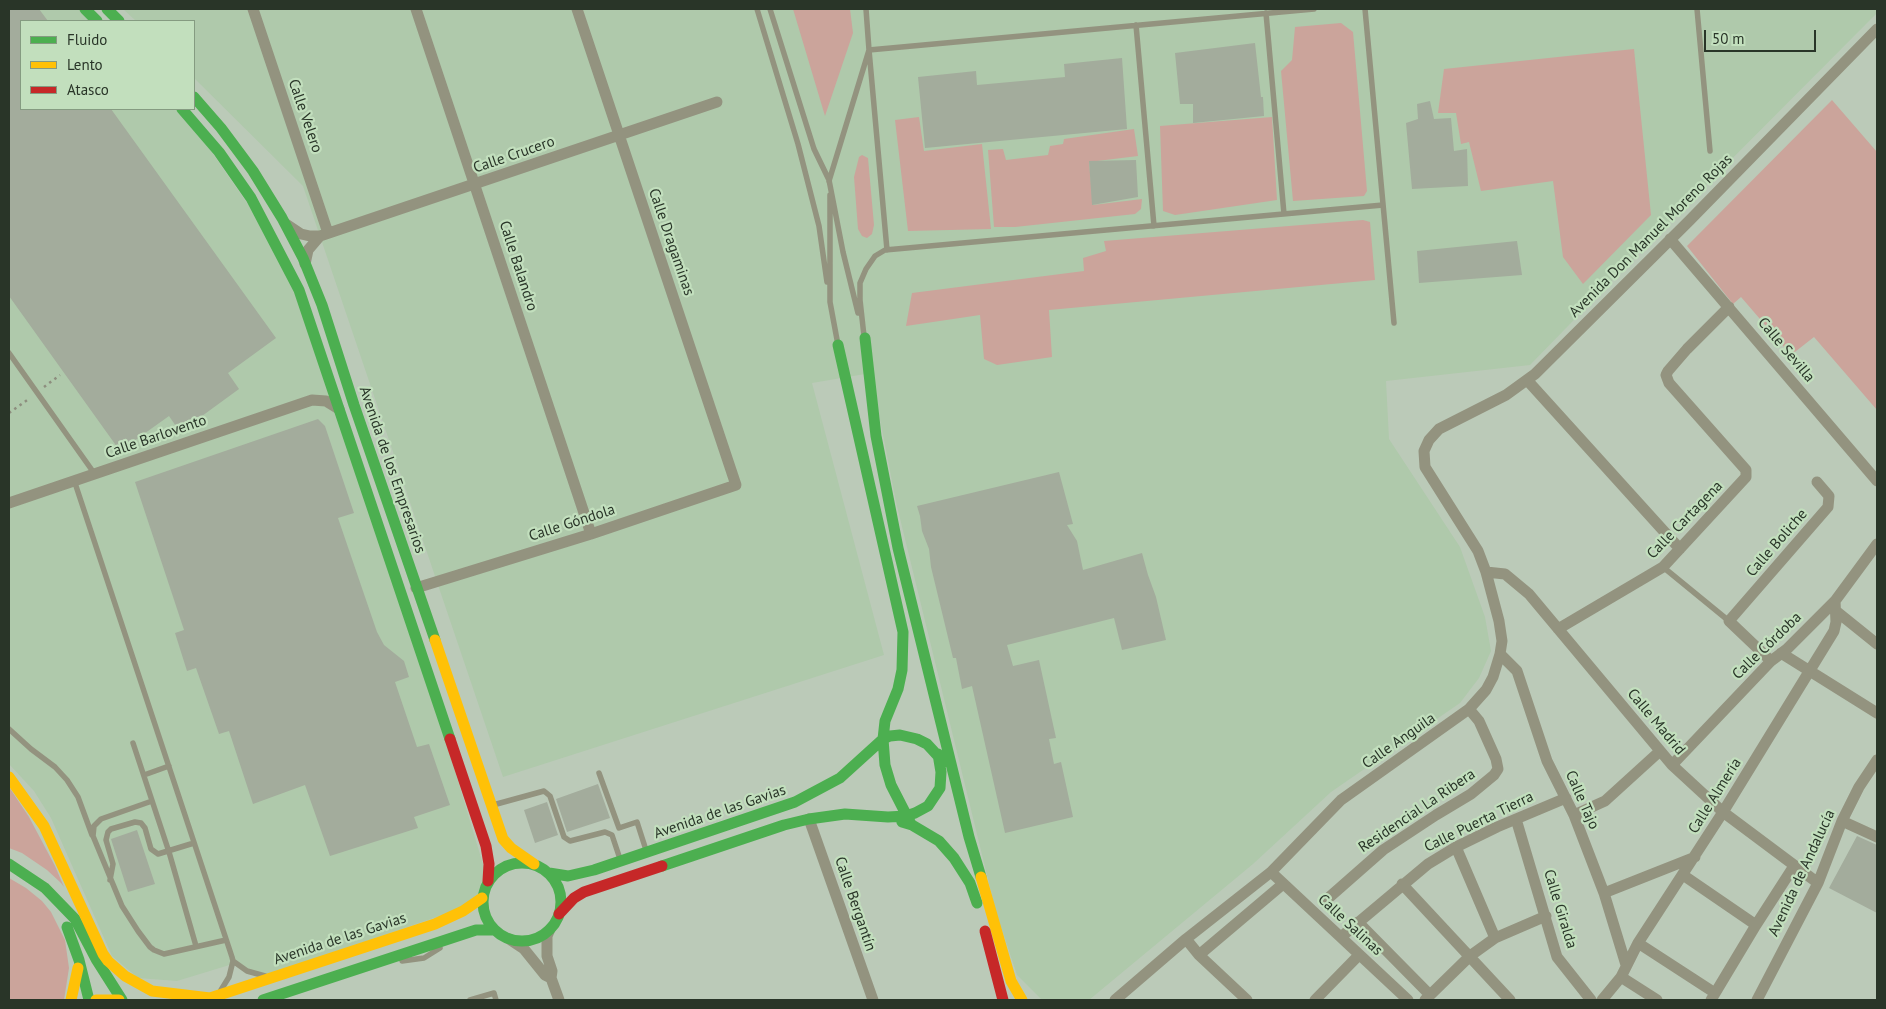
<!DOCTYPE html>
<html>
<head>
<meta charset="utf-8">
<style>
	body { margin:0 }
	#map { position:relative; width:1886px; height:1009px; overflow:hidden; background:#bbcab8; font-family:"PT Sans",sans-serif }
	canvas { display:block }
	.frame { position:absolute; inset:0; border:10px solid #293528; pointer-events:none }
	.legend { position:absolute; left:20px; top:20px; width:175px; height:90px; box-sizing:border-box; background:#c2dfbd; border:1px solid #859b81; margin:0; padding:6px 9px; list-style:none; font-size:15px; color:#293528 }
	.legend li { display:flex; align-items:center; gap:10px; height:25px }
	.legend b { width:25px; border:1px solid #859b81 }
	.scale { position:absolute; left:1704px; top:30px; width:112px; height:22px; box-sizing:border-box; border:2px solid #293528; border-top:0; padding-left:6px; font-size:15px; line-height:18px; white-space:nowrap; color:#293528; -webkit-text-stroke:4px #c2dfbd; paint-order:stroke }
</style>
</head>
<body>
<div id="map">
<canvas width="1886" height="1009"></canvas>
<div class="frame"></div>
<ul class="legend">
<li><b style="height:6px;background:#4caf50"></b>Fluido</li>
<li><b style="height:6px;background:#ffc107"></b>Lento</li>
<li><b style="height:6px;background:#c62828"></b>Atasco</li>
</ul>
<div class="scale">50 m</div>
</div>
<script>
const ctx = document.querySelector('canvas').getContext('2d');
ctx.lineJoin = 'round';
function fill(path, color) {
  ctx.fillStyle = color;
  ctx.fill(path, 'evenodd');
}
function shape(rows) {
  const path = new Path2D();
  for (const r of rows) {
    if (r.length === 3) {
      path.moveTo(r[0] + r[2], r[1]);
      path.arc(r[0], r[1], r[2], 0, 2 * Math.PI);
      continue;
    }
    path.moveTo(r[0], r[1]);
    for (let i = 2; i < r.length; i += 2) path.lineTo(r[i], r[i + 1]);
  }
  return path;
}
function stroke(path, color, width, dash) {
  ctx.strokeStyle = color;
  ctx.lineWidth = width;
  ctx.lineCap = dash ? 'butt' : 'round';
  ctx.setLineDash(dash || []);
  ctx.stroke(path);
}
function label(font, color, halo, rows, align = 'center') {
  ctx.font = font + ' "PT Sans",sans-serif';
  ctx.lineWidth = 4.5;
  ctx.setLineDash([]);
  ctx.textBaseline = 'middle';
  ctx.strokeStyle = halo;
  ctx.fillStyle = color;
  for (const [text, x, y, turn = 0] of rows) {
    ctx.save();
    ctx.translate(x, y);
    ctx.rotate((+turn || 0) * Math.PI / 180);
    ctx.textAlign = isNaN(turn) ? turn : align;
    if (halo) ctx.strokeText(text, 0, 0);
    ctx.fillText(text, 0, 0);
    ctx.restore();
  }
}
const built = shape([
	[9,9,85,9,97,21,21,21,21,109,182,109,280,251,412,628,488,881,482,898,472,905,264,976,236,963,177,981,138,978,112,956,51,818,34,791,9,764],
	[123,9,1877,9,1877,13,1685,206,1530,365,1386,381,1389,439,1460,547,1485,617,1491,651,1479,678,1460,703,1331,792,1253,864,1089,1000,1042,1000,1017,975,996,912,896,502,871,373,812,383,884,655,503,777,303,186,194,78,194,21,136,21]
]);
const green = shape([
	[793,9,850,9,853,33,825,116],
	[1341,23,1353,32,1367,191,1364,196,1293,201,1281,71,1292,60,1295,27],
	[1634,49,1651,215,1583,284,1563,257,1553,181,1481,191,1469,142,1461,144,1456,113,1438,113,1444,69],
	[1832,100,1877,152,1877,410,1814,337,1791,355,1741,297,1733,304,1687,246],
	[919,117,924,151,982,144,991,229,908,231,895,120],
	[1272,117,1277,200,1175,215,1163,211,1160,126],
	[1134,129,1138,156,1089,162,1093,205,1142,199,1141,209,1135,214,1015,227,994,227,988,150,1003,149,1006,160,1048,155,1050,146,1063,144,1064,139],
	[862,155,868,158,874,225,872,234,867,238,862,236,858,229,854,177,859,157],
	[1363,220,1370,222,1375,280,1049,310,1052,357,997,365,984,359,980,315,906,326,912,293,1084,271,1083,258,1106,251,1104,241],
	[9,787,29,817,55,866,64,887,61,883,47,870,22,853,9,848],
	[9,878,26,888,42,901,51,912,65,940,69,968,64,1000,9,1000]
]);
const building = shape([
	[9,9,39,9,48,21,21,21,21,109,111,109,276,338,228,373,239,389,180,432,169,416,120,451,9,296],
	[1255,43,1261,97,1263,97,1264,116,1193,123,1193,104,1180,104,1175,53],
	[1122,58,1127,129,925,148,918,77,976,71,977,85,1065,77,1064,64],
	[1430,101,1434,119,1451,118,1454,151,1467,149,1468,186,1412,189,1406,123,1418,119,1417,104],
	[1136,160,1138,197,1092,205,1089,161],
	[1517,241,1522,275,1419,283,1417,251],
	[318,419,325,426,354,513,338,518,377,632,384,645,404,661,409,677,395,682,417,747,429,744,450,805,414,817,418,828,330,856,305,785,253,804,229,731,219,734,196,668,187,671,175,633,184,630,135,482],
	[1059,472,1073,524,1067,525,1077,541,1083,570,1142,553,1148,575,1156,597,1166,640,1122,650,1114,618,1007,645,1013,666,1039,660,1056,738,1049,739,1054,764,1061,762,1073,817,1005,833,972,686,962,689,956,658,953,658,931,567,929,549,922,531,920,516,917,506],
	[598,784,610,818,567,832,556,799],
	[547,802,558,835,535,843,524,810],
	[137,830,155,884,128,892,111,839],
	[1857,836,1877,845,1877,913,1829,888]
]);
const path = shape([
	[44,387,60,375],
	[9,413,30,398]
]);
const lane = shape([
	[757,9,798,144,819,226,827,282],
	[770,9,814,149,829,180,843,252,858,313],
	[1365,9,1394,323],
	[1697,9,1710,151],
	[1266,13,1284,214],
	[1136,25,1154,226],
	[829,181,869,50,866,9],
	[830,195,830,302,838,345],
	[887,250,869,50,1314,9],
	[864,336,860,300,860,283,866,269,875,256,885,250,1383,205],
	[9,353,94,473],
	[74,480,232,957,233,961,229,977,221,990],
	[1663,567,1729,621],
	[9,729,31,749,55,767,67,780,78,797,92,835],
	[133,743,169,852,196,946],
	[599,773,619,828,637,822,646,850],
	[144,775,169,766],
	[152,801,101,819,94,826,93,836,122,906,138,931,150,947,154,950,164,954,226,940],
	[493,805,544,791,550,796,564,837,570,841,605,832,612,835,620,859],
	[110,880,113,864,106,840,108,832,111,829,135,822,141,823,145,828,151,849,158,854,194,843],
	[233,961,247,971,265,976],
	[402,961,424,958,440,948],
	[470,1000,494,993,496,1000]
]);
const street = shape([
	[253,9,328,233],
	[416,9,591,534],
	[286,224,301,234,310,236,320,236,717,102],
	[1670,239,1877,481],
	[305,264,308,250,320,236],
	[1527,380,1680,549],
	[9,503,312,400,326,401,339,409],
	[1486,572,1505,574,1529,594,1672,765,1723,812,1818,883],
	[416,588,591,534,736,485,577,9],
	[1836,611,1877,644],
	[1558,629,1663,567,1746,477,1746,470,1669,383,1666,375,1668,371,1687,349,1729,307],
	[1781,653,1877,713],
	[1500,654,1517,671,1547,761,1574,815,1604,893,1626,965],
	[1771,661,1729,621,1828,507,1829,496,1817,482],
	[1672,765,1771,661,1787,649,1835,601,1877,544],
	[1574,815,1605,801,1660,751],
	[809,819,873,1000],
	[1516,819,1557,957,1591,1000],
	[1842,821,1877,837],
	[1456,847,1495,938],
	[1271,872,1408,1000],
	[1683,875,1756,925],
	[1402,884,1510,1000],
	[1604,893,1695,857],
	[1325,901,1383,850,1436,815,1471,794,1494,775,1498,769,1496,759,1479,721,1469,709],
	[1358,922,1430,995],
	[550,929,547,936,547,956,552,971,551,978,559,1000],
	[1341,937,1428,864,1456,847,1497,827,1566,798],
	[509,939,524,949,545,975,551,978],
	[1186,939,1199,955,1247,1000],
	[1638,943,1715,993],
	[1199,955,1283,884],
	[1621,977,1657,1000],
	[1115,1000,1186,939,1271,872,1341,800,1469,709,1486,690,1493,677,1500,654,1502,641,1499,621,1486,572,1478,551,1425,467,1424,451,1429,440,1439,429,1506,395,1535,374,1690,220,1877,29],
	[1315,1000,1359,955],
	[1425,1000,1470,956,1495,938,1546,916],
	[1602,1000,1621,977,1638,943,1723,812,1834,631,1836,622,1835,601],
	[1711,1000,1756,925,1794,866],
	[1757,1000,1818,883,1842,821,1859,787,1877,760]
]);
const fast = shape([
	[85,9,97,21],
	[107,9,119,21],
	[194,97,221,128,253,171,282,218,303,258,322,305,354,405,435,640],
	[182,109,219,152,251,198,299,290,450,739],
	[865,338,876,436,898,548,969,837,981,877],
	[838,345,903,632,902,670,898,689,885,721,883,739,885,765,891,785,911,824],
	[902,822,912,825,939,841,954,858,970,883,977,903],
	[522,902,39],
	[9,864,45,888,75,919,96,959,122,1000],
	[662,866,784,825,809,819,845,814,888,817,906,816,915,813,928,806,940,788,941,772,938,754],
	[549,873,568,876,594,870,795,802,840,778,883,739,890,736,900,735,917,739,927,744,939,757,942,763],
	[67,927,79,960,89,1000],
	[263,1000,476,930,494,930]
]);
const slow = shape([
	[435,640,503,839,511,848,534,864],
	[9,777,44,826,103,954,108,961,125,976,152,991,210,998],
	[981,877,1011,981,1022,1000],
	[71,1000,78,968],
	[96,1000,119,1000],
	[204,1000,435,924,463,911,482,898]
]);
const jam = shape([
	[450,739,486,846,489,864,488,881],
	[559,914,574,898,584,892,662,866],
	[985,931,1003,1000]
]);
const streetNames = [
	["Calle Velero",305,116,71],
	["Calle Crucero",514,155,-19],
	["Avenida Don Manuel Moreno Rojas",1651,236,-45],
	["Calle Dragaminas",671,242,71],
	["Calle Balandro",518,266,72],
	["Calle Sevilla",1786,350,50],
	["Calle Barlovento",156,437,-19],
	["Avenida de los Empresarios",392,470,71],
	["Calle Cartagena",1685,520,-46],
	["Calle Góndola",572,523,-18],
	["Calle Boliche",1777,543,-49],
	["Calle Córdoba",1767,646,-44],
	["Calle Madrid",1656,722,50],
	["Calle Anguila",1399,741,-35],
	["Calle Almería",1715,796,-58],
	["Calle Tajo",1582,800,66],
	["Residencial La Ribera",1417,811,-34],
	["Avenida de las Gavias",720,812,-19],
	["Calle Puerta Tierra",1479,822,-26],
	["Avenida de Andalucía",1802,873,-65],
	["Calle Bergantín",855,904,71],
	["Calle Giralda",1560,909,73],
	["Calle Salinas",1350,925,43],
	["Avenida de las Gavias",340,939,-18]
];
fill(built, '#afc9ab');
fill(green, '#cba49b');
fill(building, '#a3ac9c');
stroke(path, '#8d8e7e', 2.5, [2.5, 4]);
stroke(lane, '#93937f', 5.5);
stroke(street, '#93937f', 11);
stroke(fast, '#4caf50', 11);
stroke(slow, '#ffc107', 11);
stroke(jam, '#c62828', 11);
label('15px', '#293528', '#c2dfbd', streetNames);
</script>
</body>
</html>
